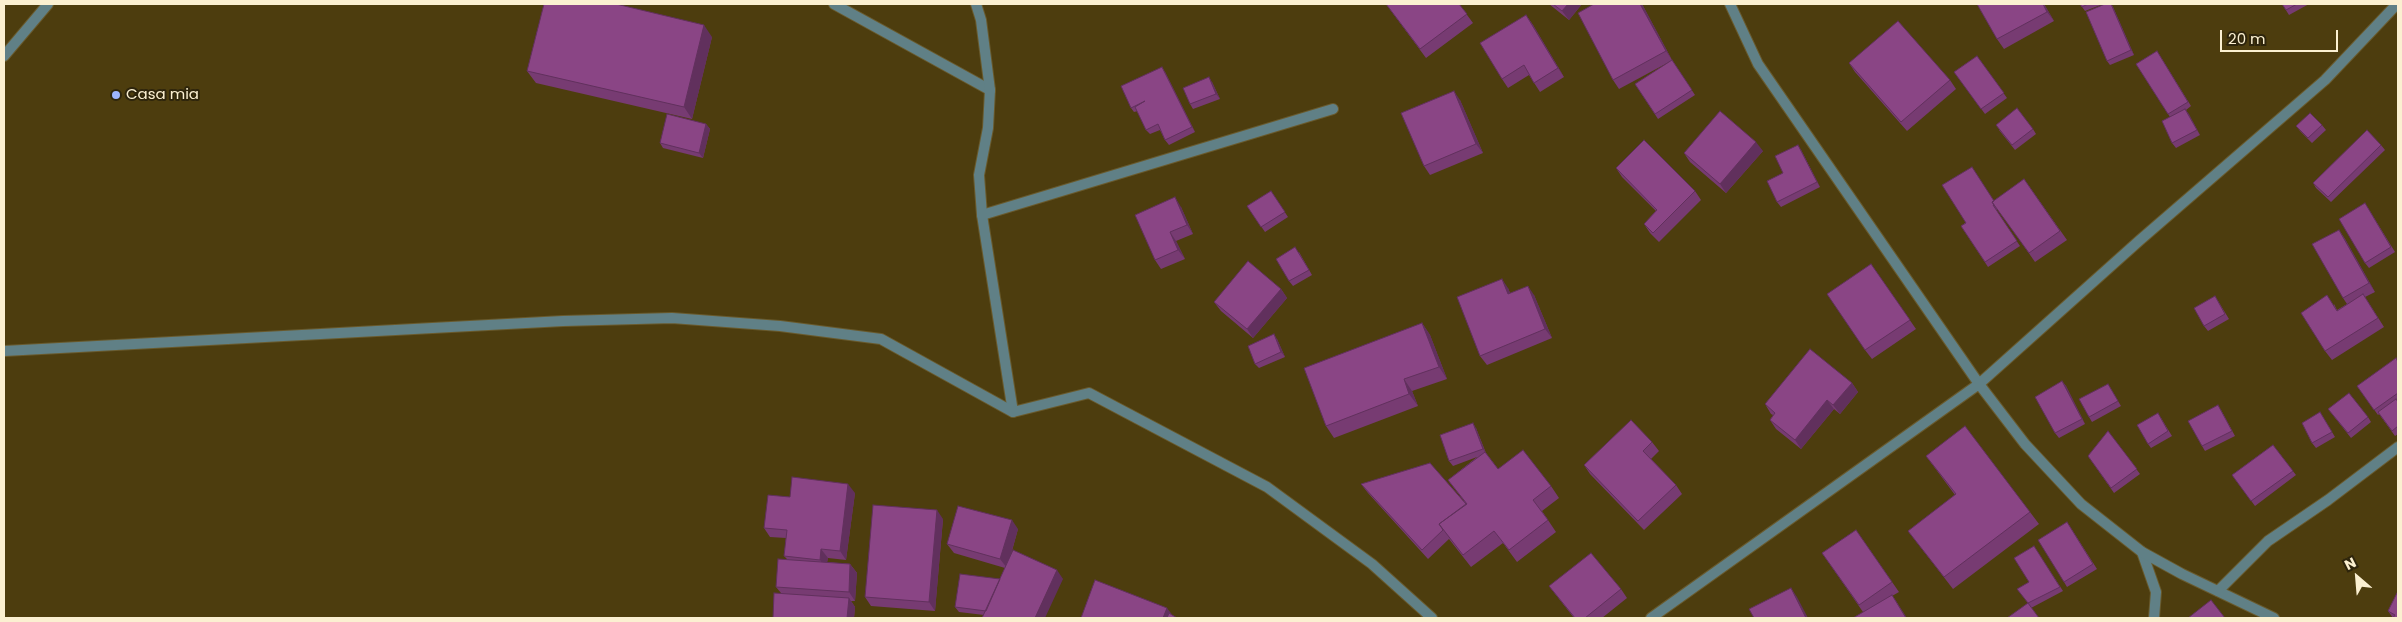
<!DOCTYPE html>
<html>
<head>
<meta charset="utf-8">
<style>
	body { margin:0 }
	#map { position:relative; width:2402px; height:622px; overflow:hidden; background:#4d3d0e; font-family:Poppins,sans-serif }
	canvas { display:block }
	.frame { position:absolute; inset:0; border:5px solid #fbf0d1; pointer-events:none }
	.north { position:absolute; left:2332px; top:552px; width:50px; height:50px; -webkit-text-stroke:4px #2e250c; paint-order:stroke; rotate:333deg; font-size:14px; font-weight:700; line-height:20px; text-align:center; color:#fbf0d1 }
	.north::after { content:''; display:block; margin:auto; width:18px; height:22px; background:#fbf0d1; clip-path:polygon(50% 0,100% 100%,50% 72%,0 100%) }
	.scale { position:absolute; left:2220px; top:30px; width:118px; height:22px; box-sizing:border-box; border:2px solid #fbf0d1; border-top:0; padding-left:6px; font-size:15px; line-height:18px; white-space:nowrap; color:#fbf0d1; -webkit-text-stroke:4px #2e250c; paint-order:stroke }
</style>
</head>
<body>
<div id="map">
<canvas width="2402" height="622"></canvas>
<div class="frame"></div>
<div class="north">N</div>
<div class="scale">20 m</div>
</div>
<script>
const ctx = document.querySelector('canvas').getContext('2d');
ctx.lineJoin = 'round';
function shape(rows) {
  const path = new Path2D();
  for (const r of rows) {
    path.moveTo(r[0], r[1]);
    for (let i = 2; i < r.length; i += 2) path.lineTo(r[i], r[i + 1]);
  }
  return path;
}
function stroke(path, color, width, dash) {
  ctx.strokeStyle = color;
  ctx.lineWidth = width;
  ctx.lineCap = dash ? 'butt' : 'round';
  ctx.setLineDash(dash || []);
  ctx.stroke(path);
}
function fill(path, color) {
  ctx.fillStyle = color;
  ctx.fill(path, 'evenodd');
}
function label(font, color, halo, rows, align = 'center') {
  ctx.font = font + ' Poppins,sans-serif';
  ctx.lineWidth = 4;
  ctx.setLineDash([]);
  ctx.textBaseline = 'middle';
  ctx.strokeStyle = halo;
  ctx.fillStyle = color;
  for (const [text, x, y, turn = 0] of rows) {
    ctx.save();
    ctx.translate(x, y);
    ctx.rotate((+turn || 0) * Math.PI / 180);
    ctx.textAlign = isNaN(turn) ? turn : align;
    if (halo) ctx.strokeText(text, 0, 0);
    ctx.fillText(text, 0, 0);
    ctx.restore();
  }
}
const service = shape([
	[834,4,990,90],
	[982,215,1333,109],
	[2142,552,2156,592,2154,618],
	[2218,591,2268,541,2328,500,2398,447]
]);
const minor = shape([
	[976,4,981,20,990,90,988,128,979,175,982,215,1013,412],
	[1730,4,1758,64,1979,384,2025,444,2081,504,2142,552,2182,574,2274,618],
	[1651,618,1979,384,2140,240,2325,80,2397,4]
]);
const tertiary = shape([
	[4,56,48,4],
	[4,351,563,321,672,318,780,326,881,339,1013,412,1089,393,1267,487,1372,564,1432,618]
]);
const wall = shape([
	[1386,4,1459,4,1473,23,1426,58],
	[1549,4,1582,4,1569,20],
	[1594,4,1642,4,1672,60,1695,95,1658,119,1635,84,1671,61,1619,89,1613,80],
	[1977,4,2044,4,2054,21,2004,49,1997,39],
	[2080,4,2103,4,2085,11],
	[2105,4,2111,4,2113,7,2134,55,2110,65,2107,61],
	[2282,4,2309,4,2289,15],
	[1526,15,1533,25,1564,77,1540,92,1529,75,1508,88,1502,79],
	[712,37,692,119,536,83,527,71],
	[2157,51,2191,106,2186,110,2200,135,2176,148,2172,143,2170,117,2136,64],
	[1977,56,2007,98,1985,114,1954,72],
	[1849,63,1950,80,1956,89,1907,131,1855,72],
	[1165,72,1195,132,1169,145,1165,140,1160,130,1150,134,1146,130,1138,111,1134,112,1131,108],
	[1212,82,1220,99,1193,109,1190,104],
	[1460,100,1483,153,1430,175,1424,166],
	[706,124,710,129,703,158,663,148,660,143],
	[2322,125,2326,130,2312,143,2300,131,2296,126],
	[2033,129,2036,134,2015,150,1999,130],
	[2381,145,2385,150,2331,202,2316,188,2313,183],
	[1801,150,1820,187,1781,207,1777,202,1783,173],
	[1763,151,1726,193,1690,162,1684,153],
	[1616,168,1695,191,1701,200,1659,242,1650,233,1644,224,1656,211,1622,177],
	[2024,179,2067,240,2035,262,1998,209,1996,210,2020,246,1988,267,1961,226,1994,201],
	[1271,191,1288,217,1265,232,1247,206],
	[1181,207,1193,234,1176,241,1185,259,1161,269,1155,260],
	[2368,208,2395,252,2369,268,2365,263],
	[2339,230,2345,239,2375,292,2365,297,2384,327,2332,360,2325,351,2334,304,2337,310,2347,304,2343,298],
	[1299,252,1312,275,1293,286,1289,281],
	[1871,264,1916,329,1872,359,1865,350],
	[1508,288,1510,293,1534,295,1552,338,1487,365,1480,356],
	[1281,289,1287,298,1253,338,1221,311,1214,302],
	[2215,296,2229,319,2208,331,2204,326],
	[1422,323,1430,335,1447,379,1412,391,1418,406,1334,438,1326,426],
	[1277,339,1285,357,1259,368,1255,364],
	[2398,362,2398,434,2395,436,2379,414,2378,415,2357,386],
	[2062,381,2066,386,2085,424,2059,438,2055,433],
	[1852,383,1858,392,1840,414,1834,409,1801,449,1776,429,1770,420,1773,415,1771,414,1765,404],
	[2108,384,2121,406,2092,422,2089,417],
	[2221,410,2235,436,2205,451,2202,446],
	[2320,412,2335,437,2316,448,2312,443],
	[2332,414,2368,417,2371,422,2351,438],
	[2161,418,2172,436,2151,448,2148,444],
	[1476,428,1486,453,1498,469,1551,486,1559,498,1542,511,1556,532,1517,562,1503,543,1471,567,1449,539,1428,559,1368,493,1361,484,1464,501,1448,480,1477,457,1453,466,1449,461],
	[2108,431,2140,474,2114,493,2088,456],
	[1652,442,1659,451,1651,459,1676,485,1682,494,1644,530,1590,474,1584,465],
	[2273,445,2296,475,2255,506,2232,475],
	[1926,456,2030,512,2039,524,1953,589,1908,531,1955,495],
	[855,493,846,560,828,558,827,562,850,564,857,573,855,601,851,601,855,607,854,618,773,618,781,593,776,587,787,559,784,556,786,538,770,537,764,528,790,497],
	[943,519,935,611,871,606,865,597],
	[2067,522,2097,569,2067,587,2064,582],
	[1018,529,1010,558,1063,579,984,615,959,612,955,607,1000,579,1005,568,954,553,947,544],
	[1856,530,1899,592,1892,596,1898,604,1863,612,1822,553],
	[2037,551,2063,591,2031,608,2028,604,2029,582],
	[1549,586,1621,589,1627,598,1602,618,1574,618],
	[2398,591,2398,618,2393,618,2388,611]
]);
const shadedWall = shape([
	[1568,4,1582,4,1569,20,1562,11],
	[1640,4,1642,4,1672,60,1666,51],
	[2043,4,2044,4,2054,21,2047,12],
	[2111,4,2113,7,2134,55,2131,50],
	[1526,15,1533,25,1564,77,1558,68],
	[704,25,712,37,692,119,684,107],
	[1162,67,1165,72,1195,132,1192,127],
	[1209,77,1212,82,1220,99,1216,94],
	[1454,91,1460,100,1483,153,1476,144],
	[2185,109,2189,114,2200,135,2197,130],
	[706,124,710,129,703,158,699,153],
	[1756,142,1763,151,1726,193,1720,184],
	[1798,145,1801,150,1820,187,1817,182],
	[1175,197,1181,207,1193,234,1187,225],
	[2339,230,2345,239,2375,292,2369,283],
	[1170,232,1176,241,1185,259,1178,250],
	[1502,279,1508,288,1514,303,1508,294],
	[1528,286,1534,295,1552,338,1545,329],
	[1281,289,1287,298,1253,338,1247,329],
	[1422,323,1430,335,1447,379,1439,367],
	[1274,334,1277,339,1285,357,1281,352],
	[1404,379,1412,391,1418,406,1409,394],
	[2062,381,2066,386,2085,424,2082,419],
	[1852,383,1858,392,1840,414,1833,405],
	[1827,400,1834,409,1801,449,1795,440],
	[1473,423,1476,428,1486,454,1483,449],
	[848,484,855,493,846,560,840,551],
	[937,510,943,519,935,611,929,602],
	[1012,520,1018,529,1007,568,1000,559],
	[821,549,828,558,826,569,820,560],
	[850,564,857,573,855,601,849,592],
	[1057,570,1063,579,1045,618,1035,618],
	[1791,588,1797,597,1808,618,1806,618],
	[1892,595,1898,604,1907,618,1906,618],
	[849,598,855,607,854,618,847,618],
	[1167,608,1174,617,1173,618,1163,618]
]);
const building = shape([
	[544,4,616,4,704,25,684,107,527,71,544,4],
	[1386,4,1459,4,1467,14,1420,49,1386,4],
	[1553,4,1568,4,1562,11,1553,4],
	[1594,4,1640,4,1666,51,1613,80,1578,13,1594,4],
	[1977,4,2043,4,2047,12,1997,39,1977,4],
	[2080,4,2088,4,2082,7,2080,4],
	[2105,4,2111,4,2131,50,2107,61,2086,12,2105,4],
	[2282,4,2297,4,2286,10,2282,4],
	[1526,15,1558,68,1534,83,1524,65,1502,79,1480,43,1526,15],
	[1898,21,1950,80,1901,122,1849,63,1898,21],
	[2157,51,2188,102,2168,114,2136,64,2157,51],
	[1977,56,2004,93,1981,109,1954,72,1977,56],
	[1672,60,1692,90,1655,114,1635,84,1672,60],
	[1162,67,1192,127,1165,140,1158,124,1146,130,1135,107,1145,101,1131,108,1121,86,1162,67],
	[1209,77,1216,94,1190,104,1183,88,1209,77],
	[1454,91,1476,144,1424,166,1401,113,1454,91],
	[2017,108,2033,129,2012,145,1996,125,2017,108],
	[2185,109,2197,130,2172,143,2162,121,2185,109],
	[1720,111,1756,142,1720,184,1684,153,1720,111],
	[2310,113,2322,125,2308,138,2296,126,2310,113],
	[667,114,706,124,699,153,660,143,667,114],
	[2367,130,2381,145,2328,197,2313,183,2367,130],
	[1644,140,1695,191,1653,233,1644,224,1657,210,1616,168,1644,140],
	[1798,145,1817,182,1777,202,1767,181,1783,173,1775,156,1798,145],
	[1972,167,1994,201,1992,202,1994,205,1993,205,2017,241,1985,262,1961,226,1966,223,1942,185,1972,167],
	[2024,179,2060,231,2029,253,1992,202,2024,179],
	[1271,191,1285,212,1261,227,1247,206,1271,191],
	[1175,197,1187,225,1170,232,1178,250,1155,260,1135,215,1175,197],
	[2365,203,2391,247,2365,263,2339,219,2365,203],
	[2339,230,2369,283,2343,298,2312,244,2339,230],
	[1295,247,1309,270,1289,281,1276,259,1295,247],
	[1248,261,1281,289,1247,329,1214,302,1248,261],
	[1871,264,1910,320,1865,350,1827,294,1871,264],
	[1502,279,1508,294,1528,286,1545,329,1480,356,1457,297,1502,279],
	[2363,294,2378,318,2325,351,2301,313,2327,295,2337,311,2363,294],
	[2215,296,2225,314,2204,326,2194,308,2215,296],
	[1422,323,1439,367,1404,379,1409,394,1326,426,1304,368,1422,323],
	[1274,334,1281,352,1255,364,1248,346,1274,334],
	[1810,349,1852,383,1833,405,1827,400,1795,440,1770,420,1775,413,1765,404,1810,349],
	[2396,358,2398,362,2398,393,2374,410,2357,386,2396,358],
	[2062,381,2082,419,2055,433,2035,397,2062,381],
	[2108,384,2118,401,2089,417,2079,399,2108,384],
	[2349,393,2368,417,2348,433,2328,409,2349,393],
	[2396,399,2398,402,2398,426,2392,431,2378,412,2396,399],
	[2218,405,2232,431,2202,446,2188,421,2218,405],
	[2320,412,2332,432,2312,443,2302,423,2320,412],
	[2158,413,2168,431,2148,444,2137,425,2158,413],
	[1631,420,1652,442,1643,451,1676,485,1638,521,1584,465,1631,420],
	[1473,423,1483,449,1449,461,1440,435,1473,423],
	[1965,426,2030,512,1944,577,1908,531,1956,494,1926,456,1965,426],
	[2108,431,2137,469,2111,488,2088,456,2108,431],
	[2273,445,2293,471,2251,501,2232,475,2273,445],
	[1523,450,1551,486,1533,500,1548,520,1509,550,1494,531,1463,555,1439,524,1467,504,1448,480,1485,452,1498,469,1523,450],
	[1430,463,1466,504,1439,524,1443,530,1422,550,1361,484,1430,463],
	[792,477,848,484,840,551,821,549,820,560,784,556,787,530,764,528,768,495,790,497,792,477],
	[873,505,937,510,929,602,865,597,873,505],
	[958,506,1012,520,1000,559,947,544,958,506],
	[2067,522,2093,564,2064,582,2038,540,2067,522],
	[1856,530,1892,582,1859,605,1822,553,1856,530],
	[2034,546,2060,587,2028,603,2039,618,2007,618,2028,603,2017,589,2029,582,2014,558,2034,546],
	[1013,550,1057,570,1035,618,982,618,1013,550],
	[1591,553,1621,589,1585,618,1575,618,1549,586,1591,553],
	[778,559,850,564,849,592,776,587,778,559],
	[960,574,1000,579,986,611,955,607,960,574],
	[1095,580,1167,608,1163,618,1081,618,1095,580],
	[1791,588,1806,618,1754,618,1749,609,1791,588],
	[2398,591,2398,618,2393,618,2395,615,2388,611,2398,591],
	[774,593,849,598,847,618,773,618,774,593],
	[1892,595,1906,618,1853,618,1892,595],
	[2211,600,2225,618,2188,618,2211,600],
	[1169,613,1177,618,1167,618,1169,613]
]);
const markers = [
	[116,95,5,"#9cb4fd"]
];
const poiNames = [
	["Casa mia",126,95]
];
stroke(service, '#695a2d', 12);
stroke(minor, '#695a2d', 12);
stroke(tertiary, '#695a2d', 12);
stroke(service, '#608086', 10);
stroke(minor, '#608086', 10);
stroke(tertiary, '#608086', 10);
fill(wall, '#773b72');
fill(shadedWall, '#61305d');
fill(building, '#8a4585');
stroke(building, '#61305d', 1);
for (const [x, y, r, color] of markers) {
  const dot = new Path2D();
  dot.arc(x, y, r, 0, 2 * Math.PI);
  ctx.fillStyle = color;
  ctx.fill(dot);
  stroke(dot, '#2e250c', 2);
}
label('15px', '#fbf0d1', '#2e250c', poiNames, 'left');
</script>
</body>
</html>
